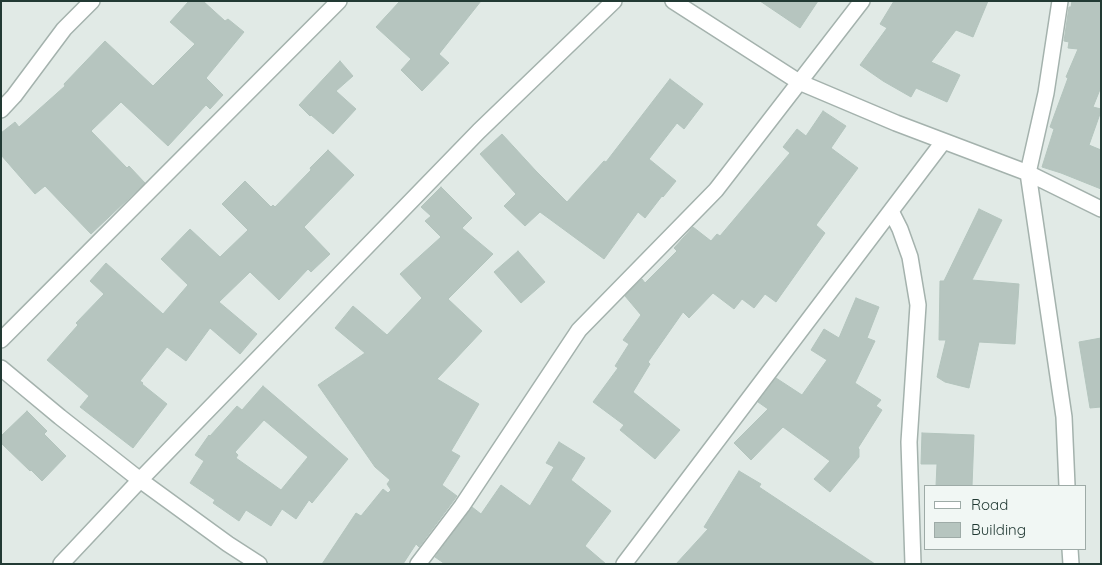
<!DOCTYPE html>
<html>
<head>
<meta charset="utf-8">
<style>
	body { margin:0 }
	#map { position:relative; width:1102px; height:565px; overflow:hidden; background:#e1eae6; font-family:Quicksand,sans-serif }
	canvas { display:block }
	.frame { position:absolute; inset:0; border:2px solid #223a34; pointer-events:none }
	.legend { position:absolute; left:924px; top:485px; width:162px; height:65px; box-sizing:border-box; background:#f1f7f4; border:1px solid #9eaba7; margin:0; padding:6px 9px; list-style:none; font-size:15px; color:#223a34 }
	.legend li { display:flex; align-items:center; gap:10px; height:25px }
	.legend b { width:25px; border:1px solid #9eaba7 }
</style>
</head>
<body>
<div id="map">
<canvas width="1102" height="565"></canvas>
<div class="frame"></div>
<ul class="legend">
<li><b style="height:6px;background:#fff"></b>Road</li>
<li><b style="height:14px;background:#b6c5bf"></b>Building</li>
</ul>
</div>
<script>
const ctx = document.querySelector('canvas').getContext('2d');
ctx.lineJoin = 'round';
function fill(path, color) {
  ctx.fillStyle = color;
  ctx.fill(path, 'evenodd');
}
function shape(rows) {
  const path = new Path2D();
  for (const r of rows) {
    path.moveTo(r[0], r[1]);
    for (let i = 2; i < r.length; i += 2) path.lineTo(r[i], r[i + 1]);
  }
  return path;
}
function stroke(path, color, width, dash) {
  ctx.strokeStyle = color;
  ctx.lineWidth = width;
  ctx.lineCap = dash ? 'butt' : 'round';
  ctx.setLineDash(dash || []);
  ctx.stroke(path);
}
const building = shape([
	[189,1,203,1,225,21,228,19,244,32,206,78,223,95,210,109,206,105,168,146,121,102,91,131,127,168,129,166,145,183,91,234,45,186,35,194,1,155,1,133,15,122,19,127,65,86,64,84,105,41,153,86,195,44,170,22,189,1],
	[400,1,481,1,439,54,449,63,422,91,401,70,411,59,376,27,400,1],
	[760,1,818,1,800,28,760,1],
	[894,1,988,1,973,37,956,30,931,62,960,75,947,102,916,88,911,97,883,81,860,65,887,28,880,24,894,1],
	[1072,1,1101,1,1101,87,1093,107,1101,109,1101,111,1089,145,1101,150,1101,189,1061,173,1042,167,1054,129,1050,127,1068,78,1066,77,1078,49,1068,48,1069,42,1064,41,1069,7,1071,7,1072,1],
	[340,61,353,76,336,91,356,109,333,134,311,115,310,116,299,105,340,61],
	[670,79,703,104,684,129,677,123,649,159,676,181,663,197,662,196,645,218,638,212,604,259,540,212,525,226,504,206,516,194,480,154,502,134,536,171,567,202,604,161,606,162,670,79],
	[823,111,846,126,831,148,858,168,816,225,825,233,776,302,765,294,754,308,742,299,734,309,713,293,689,318,683,312,648,362,650,364,633,392,680,430,655,459,620,430,624,425,593,402,618,368,615,366,629,344,623,340,641,315,625,296,642,279,645,283,677,251,674,248,693,227,711,241,717,234,720,236,790,153,783,147,797,129,806,136,823,111],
	[328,150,354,175,304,227,330,254,311,272,308,269,279,300,250,272,219,302,257,334,240,354,210,328,186,361,167,347,140,381,143,383,142,384,167,404,133,448,80,407,89,396,47,360,78,325,76,323,104,294,90,281,106,263,163,314,188,285,161,259,190,229,220,257,248,230,222,204,245,181,271,207,273,205,275,207,311,170,310,168,328,150],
	[441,187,472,218,462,228,493,254,448,299,482,331,437,379,479,404,451,451,460,456,442,485,457,496,419,547,416,544,403,564,322,564,356,513,361,516,383,489,388,493,391,490,387,484,390,480,375,467,318,385,365,353,335,328,353,306,387,335,422,298,400,274,441,237,425,221,431,216,421,207,441,187],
	[979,209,1002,220,972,280,1019,284,1015,344,979,342,969,388,945,382,937,377,946,340,939,340,940,281,944,281,979,209],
	[518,251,545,282,521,303,494,272,518,251],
	[856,298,879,307,867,338,875,341,855,383,881,400,876,406,882,410,858,448,859,449,859,457,830,492,814,479,830,461,783,427,751,460,734,443,768,409,758,402,776,378,802,395,827,360,811,350,824,329,839,338,856,298],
	[1101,338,1101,407,1090,408,1079,342,1101,338],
	[263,386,348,459,312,503,309,500,296,519,282,509,271,526,246,510,239,521,213,503,215,500,190,483,204,461,195,455,209,435,210,436,237,406,242,410,263,386],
	[264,420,308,457,281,490,236,458,238,455,235,452,264,420],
	[27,411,47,431,44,434,66,456,42,481,31,470,30,471,1,443,1,436,27,411],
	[922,433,974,435,972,486,936,486,937,464,921,464,922,433],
	[559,442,585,458,571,480,611,511,585,546,606,564,445,564,435,557,472,507,481,514,501,485,530,506,554,467,546,463,559,442],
	[739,471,761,484,759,487,875,564,676,564,708,529,704,527,739,471]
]);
const minor = shape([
	[673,1,799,82,896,123,1028,173,1101,209],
	[1060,1,1046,93,1028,173,1064,417,1067,486],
	[1,110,14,96,64,29,92,1],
	[891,211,900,229,910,257,918,305,909,442,913,564],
	[1,340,339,1],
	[1,368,60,417,140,480,228,544,259,564],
	[1070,549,1071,564],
	[61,564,140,480,479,131,614,1],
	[418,564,462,506,579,330,716,190,862,1],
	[624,564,943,142]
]);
fill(building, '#b6c5bf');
stroke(building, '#b3c4bd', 1);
stroke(minor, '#a4b2ad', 18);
stroke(minor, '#fff', 15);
</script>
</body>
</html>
